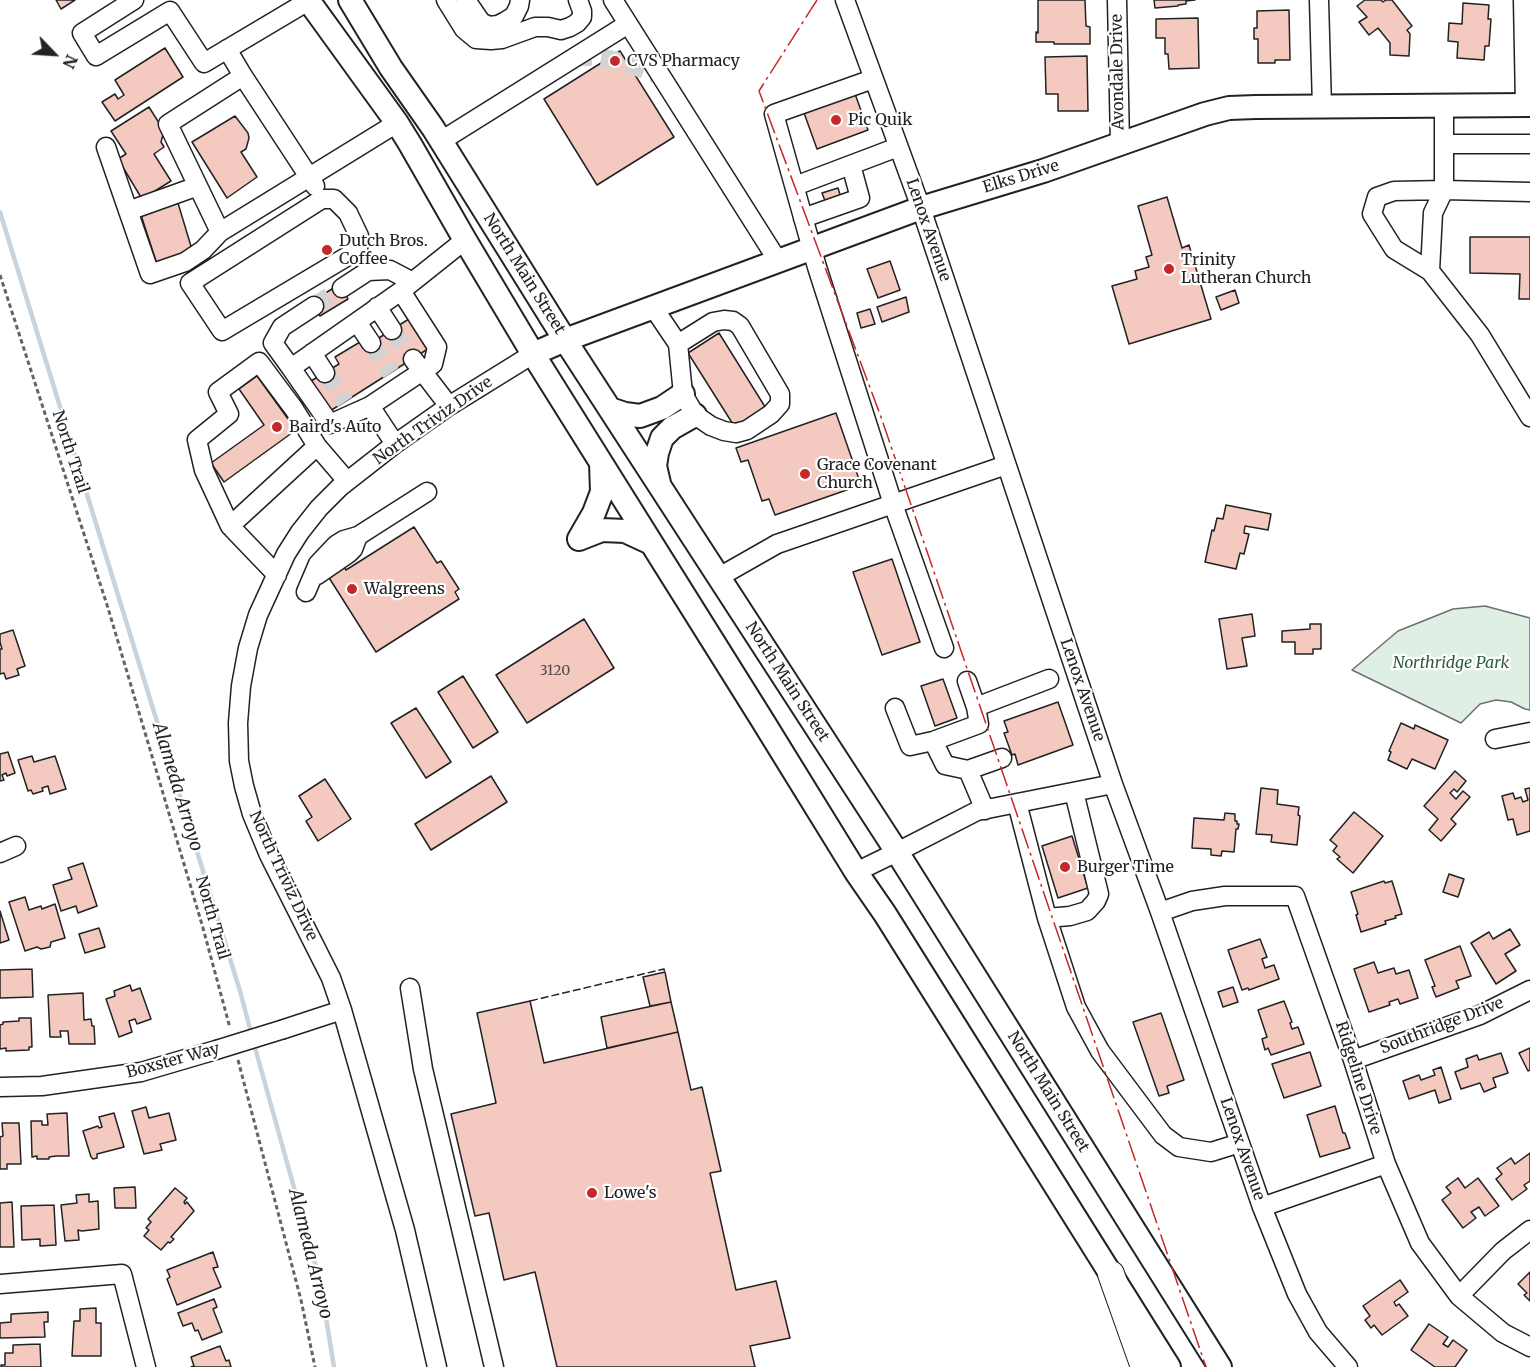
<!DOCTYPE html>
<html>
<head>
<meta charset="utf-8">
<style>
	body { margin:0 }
	#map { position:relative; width:1530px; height:1367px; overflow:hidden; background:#fff; font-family:Merriweather,serif }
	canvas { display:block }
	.north { position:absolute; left:24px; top:24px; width:60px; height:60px; -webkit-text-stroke:4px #fff; paint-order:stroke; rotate:115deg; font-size:16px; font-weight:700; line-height:24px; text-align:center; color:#222 }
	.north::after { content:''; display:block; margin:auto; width:21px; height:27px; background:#222; clip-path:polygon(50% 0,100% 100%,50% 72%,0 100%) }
</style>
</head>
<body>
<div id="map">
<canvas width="1530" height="1367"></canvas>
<div class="north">N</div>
</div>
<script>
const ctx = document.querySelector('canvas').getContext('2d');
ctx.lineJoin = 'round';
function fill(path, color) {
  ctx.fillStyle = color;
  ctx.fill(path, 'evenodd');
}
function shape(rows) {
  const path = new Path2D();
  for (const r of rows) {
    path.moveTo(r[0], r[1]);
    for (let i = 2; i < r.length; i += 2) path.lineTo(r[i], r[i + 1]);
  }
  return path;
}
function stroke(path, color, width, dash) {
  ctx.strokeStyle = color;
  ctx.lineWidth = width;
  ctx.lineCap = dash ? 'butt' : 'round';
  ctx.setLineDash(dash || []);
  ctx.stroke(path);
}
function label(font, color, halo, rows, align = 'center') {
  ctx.font = font + ' Merriweather,serif';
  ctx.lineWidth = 4.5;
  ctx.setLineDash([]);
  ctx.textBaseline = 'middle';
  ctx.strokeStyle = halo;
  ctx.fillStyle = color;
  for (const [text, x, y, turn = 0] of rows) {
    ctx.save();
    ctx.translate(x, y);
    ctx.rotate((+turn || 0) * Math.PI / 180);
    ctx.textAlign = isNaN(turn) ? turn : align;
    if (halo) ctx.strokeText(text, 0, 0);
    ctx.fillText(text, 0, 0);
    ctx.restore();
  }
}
const green = shape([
	[1485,606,1530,618,1530,710,1525,709,1511,702,1496,700,1480,704,1461,723,1352,670,1398,631,1453,609,1485,606]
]);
const stream = shape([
	[0,212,240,991,252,1036],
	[254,1044,320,1281,334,1367]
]);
const building = shape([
	[56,0,75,0,61,9,56,0],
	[1038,0,1085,0,1086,26,1090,27,1090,44,1054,44,1054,42,1036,42,1036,32,1038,33,1038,0],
	[1154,0,1195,0,1186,1,1186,4,1178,5,1178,6,1155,8,1154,0],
	[1365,0,1381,0,1383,2,1386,0,1392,0,1412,26,1407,30,1410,34,1409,56,1390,55,1390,43,1378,28,1369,35,1359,22,1367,17,1357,6,1365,0],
	[1463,3,1489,5,1488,19,1491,19,1489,46,1485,46,1484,60,1457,58,1458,42,1448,41,1449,23,1462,24,1463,3],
	[1289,10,1290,60,1275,60,1275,63,1258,63,1258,39,1254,39,1254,28,1257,28,1257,11,1289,10],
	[1198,18,1199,68,1169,69,1168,54,1165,54,1165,38,1156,38,1156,19,1198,18],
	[165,48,183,77,115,121,102,102,115,94,118,99,124,95,115,80,165,48],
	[620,51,674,137,597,185,544,99,620,51],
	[1087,56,1088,111,1058,111,1058,94,1046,94,1045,57,1087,56],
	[854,91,868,130,817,149,803,110,854,91],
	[149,107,164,131,161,142,164,147,154,154,171,181,142,199,118,159,126,154,111,131,149,107],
	[235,116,248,133,249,138,246,149,241,152,257,177,227,198,192,142,235,116],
	[838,188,842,201,827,206,822,193,838,188],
	[1167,197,1182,248,1189,245,1211,319,1129,344,1112,286,1137,279,1135,271,1149,267,1146,257,1152,255,1138,206,1167,197],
	[178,203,193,253,157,264,141,215,178,203],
	[1470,237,1530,237,1530,299,1519,299,1520,274,1470,273,1470,237],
	[890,261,900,290,878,298,867,269,890,261],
	[340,284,348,299,320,316,311,302,340,284],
	[1235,290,1239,303,1221,310,1216,297,1235,290],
	[906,297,909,312,882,322,877,307,906,297],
	[870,309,875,324,861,328,857,313,870,309],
	[412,317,431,347,330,411,311,381,339,364,335,357,360,342,363,348,412,317],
	[719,333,767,410,736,429,688,353,719,333],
	[257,376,296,430,224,482,211,463,264,425,239,389,257,376],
	[836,413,861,485,775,515,769,499,762,501,748,460,741,462,736,448,836,413],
	[1226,505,1271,514,1268,530,1245,526,1244,533,1249,534,1244,554,1240,553,1236,569,1205,562,1212,530,1214,531,1217,518,1223,519,1226,505],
	[414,527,437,563,441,561,459,589,455,592,459,599,376,652,321,565,337,555,346,570,414,527],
	[892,559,920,642,882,655,853,572,892,559],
	[1252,614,1255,636,1242,638,1247,666,1227,669,1219,619,1252,614],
	[584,619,614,668,527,723,496,675,584,619],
	[1310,624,1321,624,1321,649,1313,649,1313,654,1295,654,1295,642,1282,642,1282,631,1310,629,1310,624],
	[13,630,25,666,17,669,19,675,6,679,4,673,0,674,0,649,2,649,0,642,0,634,13,630],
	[463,676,498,732,473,748,438,692,463,676],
	[943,679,957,718,935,726,921,686,943,679],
	[1058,702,1073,745,1018,765,1015,754,1012,755,1004,733,1008,732,1004,721,1058,702],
	[416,708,451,762,426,778,391,723,416,708],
	[1401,723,1414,729,1415,725,1448,740,1435,769,1412,759,1407,769,1388,760,1391,752,1389,751,1401,723],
	[8,752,15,773,7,776,6,773,2,775,4,780,0,781,0,754,8,752],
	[32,756,34,762,55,756,66,789,50,794,48,786,42,788,43,791,33,794,31,790,28,791,18,760,32,756],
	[1455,771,1466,781,1457,792,1454,789,1450,793,1456,799,1463,791,1470,797,1451,819,1456,824,1441,841,1429,830,1438,819,1424,806,1455,771],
	[491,776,507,802,431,850,415,824,491,776],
	[325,779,351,819,318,841,306,821,312,817,299,796,325,779],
	[1261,788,1278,790,1277,804,1299,807,1298,815,1300,816,1297,845,1271,842,1272,835,1256,834,1261,788],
	[1530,788,1530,831,1517,835,1513,819,1508,820,1502,796,1513,793,1515,799,1521,797,1523,802,1528,800,1525,789,1530,788],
	[1354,812,1383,836,1353,873,1337,859,1340,857,1333,851,1337,846,1330,840,1354,812],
	[1225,813,1235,814,1235,821,1237,821,1237,824,1239,824,1238,829,1236,829,1234,852,1222,851,1221,856,1211,855,1211,849,1192,848,1194,818,1224,820,1225,813],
	[1072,836,1088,888,1058,898,1042,846,1072,836],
	[83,863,97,906,78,913,76,906,61,911,53,885,72,879,68,868,83,863],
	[1449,874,1464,879,1458,897,1443,892,1449,874],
	[1384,881,1385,883,1392,881,1402,914,1395,916,1396,918,1385,921,1386,924,1361,932,1356,915,1358,914,1351,892,1384,881],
	[25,897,29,910,41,906,42,909,55,904,65,938,51,942,50,947,41,949,37,947,25,951,9,902,25,897],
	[0,911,9,940,0,943,0,911],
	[99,928,105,947,85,953,79,934,99,928],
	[1510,929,1520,945,1505,954,1516,971,1496,984,1471,943,1489,932,1493,939,1510,929],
	[1260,939,1267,957,1262,959,1265,968,1274,965,1279,979,1249,990,1248,988,1242,990,1228,950,1260,939],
	[1460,946,1471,976,1456,981,1459,988,1436,997,1432,987,1435,986,1425,960,1460,946],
	[1374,962,1378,973,1394,968,1396,974,1409,970,1418,998,1400,1004,1398,999,1389,1002,1390,1005,1369,1012,1354,969,1374,962],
	[32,969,33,997,0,998,0,970,32,969],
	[665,972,671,1002,650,1006,643,977,665,972],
	[130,985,132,991,140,988,151,1019,137,1024,135,1019,129,1021,132,1032,119,1037,106,999,115,996,114,991,130,985],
	[1233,987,1238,1002,1223,1007,1218,992,1233,987],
	[83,993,84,1020,91,1019,92,1026,94,1026,95,1044,69,1044,68,1031,60,1031,61,1037,50,1037,48,995,83,993],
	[530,1001,544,1063,678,1032,691,1090,702,1087,721,1171,710,1173,736,1290,776,1281,790,1338,750,1346,755,1367,557,1367,535,1272,504,1280,489,1213,475,1216,451,1114,496,1103,477,1013,530,1001],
	[1284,1001,1292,1022,1290,1023,1292,1029,1298,1027,1304,1044,1271,1055,1268,1048,1265,1050,1262,1039,1267,1037,1258,1010,1284,1001],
	[671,1002,678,1032,607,1048,601,1017,671,1002],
	[1161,1013,1184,1080,1167,1086,1169,1093,1159,1096,1133,1022,1161,1013],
	[19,1018,31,1018,32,1047,29,1047,29,1050,6,1051,6,1048,0,1049,0,1025,3,1024,3,1022,19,1021,19,1018],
	[1530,1048,1530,1070,1528,1071,1519,1053,1530,1048],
	[1310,1052,1321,1086,1284,1098,1272,1064,1310,1052],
	[1501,1053,1508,1073,1493,1078,1496,1087,1484,1092,1480,1083,1461,1089,1455,1072,1468,1067,1466,1059,1477,1055,1479,1060,1501,1053],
	[1441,1067,1451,1099,1439,1103,1435,1090,1409,1099,1403,1081,1419,1075,1421,1080,1435,1075,1433,1070,1441,1067],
	[1335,1106,1343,1133,1345,1133,1350,1148,1320,1157,1307,1115,1335,1106],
	[146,1107,149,1118,169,1113,176,1140,160,1144,162,1150,144,1154,132,1111,146,1107],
	[67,1113,69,1156,56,1156,49,1157,49,1159,37,1159,37,1156,32,1157,31,1121,42,1121,42,1125,48,1125,47,1114,67,1113],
	[114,1113,124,1147,97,1154,97,1158,93,1159,91,1157,83,1131,98,1126,99,1128,102,1127,99,1117,114,1113],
	[2,1123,19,1123,21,1164,7,1164,7,1169,0,1169,0,1137,3,1136,2,1123],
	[1530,1153,1530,1181,1524,1185,1527,1189,1512,1200,1496,1179,1502,1174,1497,1168,1511,1158,1515,1164,1530,1153],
	[1458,1178,1465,1188,1478,1178,1499,1206,1485,1216,1479,1207,1471,1212,1476,1218,1463,1228,1442,1200,1451,1193,1446,1187,1458,1178],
	[135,1187,136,1208,115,1208,114,1188,135,1187],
	[175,1188,187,1198,184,1202,185,1204,187,1202,194,1211,171,1237,174,1239,170,1243,168,1242,161,1250,144,1236,149,1230,146,1228,151,1222,148,1219,175,1188],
	[89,1194,89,1202,98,1201,99,1229,82,1231,78,1230,79,1240,65,1241,61,1205,77,1203,76,1195,89,1194],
	[12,1202,14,1247,0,1247,0,1203,12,1202],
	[54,1205,56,1245,40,1246,40,1239,22,1240,21,1206,54,1205],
	[213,1252,218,1267,213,1268,221,1287,177,1305,167,1279,170,1277,167,1270,213,1252],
	[1530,1272,1530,1301,1524,1295,1527,1293,1518,1284,1530,1272],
	[1400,1280,1408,1292,1394,1302,1396,1306,1399,1304,1408,1316,1382,1335,1374,1325,1371,1328,1365,1320,1370,1316,1363,1306,1400,1280],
	[214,1299,217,1307,213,1309,222,1332,202,1340,198,1330,195,1331,192,1323,183,1326,178,1313,214,1299],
	[96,1308,96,1323,101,1323,101,1356,72,1356,74,1321,80,1321,80,1309,96,1308],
	[48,1312,48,1322,44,1322,45,1337,0,1338,0,1323,11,1322,11,1314,48,1312],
	[1429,1324,1448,1337,1443,1344,1448,1347,1453,1340,1467,1350,1455,1367,1435,1367,1411,1350,1429,1324],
	[40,1344,41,1367,1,1367,1,1365,5,1365,5,1353,13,1353,13,1345,40,1344],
	[220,1346,226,1361,229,1360,231,1367,191,1367,194,1366,191,1357,220,1346]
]);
const minorTunnel = shape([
	[574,57,593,57,609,59,628,64,661,76],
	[314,306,342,288],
	[392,330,413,359],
	[371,343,391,373],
	[325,373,345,402]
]);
const path = shape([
	[0,275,108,608,203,928,230,1028],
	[238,1060,301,1300,315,1367]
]);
const minor = shape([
	[134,0,82,33,96,56,170,11,204,63,310,0],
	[446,0,464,29,476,39,491,40,502,39,535,27,548,27,561,30,570,27,577,23,582,17,582,11,578,0],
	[466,0,481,22,489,26,498,25,506,21,514,16,519,6,520,0],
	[613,0,778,261],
	[845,0,921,208,1113,784,1160,912,1262,1207,1297,1294,1318,1332,1348,1367],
	[1117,0,1120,144],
	[1319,0,1322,107],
	[1523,0,1525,105],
	[227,49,243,76,315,186],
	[873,79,774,114,817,267,893,504,944,648],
	[1444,106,1444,190,1530,192],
	[441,141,628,24],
	[1444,144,1530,144],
	[106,147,150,274,185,262,203,250,220,232,168,124,243,76],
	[795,186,898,147],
	[322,199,334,199,348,213,359,236,358,250,222,331,190,283,322,199],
	[128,211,198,186],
	[803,218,860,198,851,165],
	[220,232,397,123],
	[1430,271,1394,249,1372,214,1377,197,1394,191,1444,190,1433,213,1430,271,1480,335,1530,417],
	[342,288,368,271,390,270,411,281],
	[401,291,437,347,433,364,370,406,330,424,291,368,401,291,465,240],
	[377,307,392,330],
	[653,307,678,344,683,394,695,415,711,426,724,431,736,433,747,430,771,414,780,404,780,394,740,326,733,321,724,320,713,322,678,344],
	[357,322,371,343],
	[312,353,325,373],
	[413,359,449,406],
	[291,368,273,343,282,327,314,306],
	[370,406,395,444],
	[230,526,204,470,197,440,229,414,218,392,259,362,294,409,317,446],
	[277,575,230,526,317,446,347,481],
	[317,575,349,553,353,549,358,536],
	[719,577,777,544,1006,465],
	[306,592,318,564,336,545,344,540,358,536,427,492],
	[967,681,976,707],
	[895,708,910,746,933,741],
	[1495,739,1530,732],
	[968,770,1002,758],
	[1017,803,1047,918,1076,1007,1100,1051,1163,1135,1179,1147,1211,1152,1240,1143],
	[985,810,968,770,945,765,933,741,979,724,976,707,1049,679],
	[0,853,16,846],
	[856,872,897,852,977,811,1113,784],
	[1160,912,1192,901,1225,896,1295,896,1353,1060,1386,1164,1420,1243,1459,1296,1503,1333,1530,1347],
	[1047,918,1070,916,1087,911,1096,901,1099,894,1074,792],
	[410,988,423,1069,494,1367],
	[284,1029,342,1010],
	[1353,1060,1480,1015,1530,990],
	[0,1087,42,1086,141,1072,216,1050],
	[1262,1207,1386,1164],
	[0,1284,122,1274,146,1367],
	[1459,1296,1503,1251,1530,1230],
	[437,1367,405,1230,342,1010,331,978,269,855,252,814,244,786,239,761,238,723,241,686,248,648,258,615,286,554,300,532,319,508,340,487,395,444,449,406,533,354]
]);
const major = shape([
	[308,0,397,123,410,144,465,240,533,354,761,718,856,872,885,914,1169,1367],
	[350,0,391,68,433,128,565,340,897,852,1220,1367],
	[533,354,565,340,921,208,1043,171,1205,114,1229,108,1256,107,1530,105],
	[610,409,625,414,640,416,662,408,683,394],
	[659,483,655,466,657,453,662,438,672,428,695,415],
	[579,539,594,513,602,492,601,463],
	[579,539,602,530,625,531,651,543]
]);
const highway = shape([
	[1111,1274,1144,1367]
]);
const minorBridge = shape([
	[216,1050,284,1029]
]);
const fence = shape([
	[530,1001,664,969,665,974]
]);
const power = shape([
	[817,0,759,91,881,417,1206,1367]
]);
const markers = [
	[615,61,6,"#c62828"],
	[836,120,6,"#c62828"],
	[327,250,6,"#c62828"],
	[1169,269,6,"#c62828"],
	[277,427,6,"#c62828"],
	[805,474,6,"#c62828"],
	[352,589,6,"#c62828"],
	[1065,867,6,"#c62828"],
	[592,1193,6,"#c62828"]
];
const numberNames = [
	["3120",555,671]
];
const poiNames = [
	["CVS Pharmacy",627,61],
	["Pic Quik",848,120],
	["Dutch Bros.",339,241],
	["Coffee",339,259],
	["Trinity",1181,260],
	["Lutheran Church",1181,278],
	["Baird's Auto",289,427],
	["Grace Covenant",817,465],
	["Church",817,483],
	["Walgreens",364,589],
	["Burger Time",1077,867],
	["Lowe's",604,1193]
];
const streetNames = [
	["Avondale Drive",1118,72,-91],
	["Elks Drive",1021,177,-17],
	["Lenox Avenue",928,230,71],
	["North Main Street",524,274,58],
	["North Triviz Drive",433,421,-35],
	["North Trail",70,452,72],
	["North Main Street",787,682,57],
	["Lenox Avenue",1082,690,71],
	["North Triviz Drive",283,876,65],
	["North Trail",212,918,74],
	["Southridge Drive",1442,1026,-21],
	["Boxster Way",173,1061,-15],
	["Ridgeline Drive",1358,1078,72],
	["North Main Street",1048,1092,58],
	["Lenox Avenue",1242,1149,71]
];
const parkNames = [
	["Northridge Park",1451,663]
];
const waterNames = [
	["Alameda Arroyo",177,787,73],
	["Alameda Arroyo",310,1254,76]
];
fill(green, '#e0efe3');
stroke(green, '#6f6f6f', 1.5);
stroke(stream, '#c7d3dd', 4.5);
fill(building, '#f3c9c0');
stroke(building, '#222', 1.5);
stroke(minorTunnel, '#d3d3d3', 18, [18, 9]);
stroke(minor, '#222', 21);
stroke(major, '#222', 26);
stroke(highway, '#222', 28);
stroke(path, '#646464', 3, [4.5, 3]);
stroke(minor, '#fff', 18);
stroke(major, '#fff', 22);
stroke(highway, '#fff', 26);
stroke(minorBridge, '#222', 21, []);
stroke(minorBridge, '#fff', 18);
stroke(fence, '#222', 1.5, [8, 3]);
stroke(power, '#c62828', 1.5, [21, 4.5, 3, 4.5]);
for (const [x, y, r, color] of markers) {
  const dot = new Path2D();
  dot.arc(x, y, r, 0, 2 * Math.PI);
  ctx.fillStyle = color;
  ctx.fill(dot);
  stroke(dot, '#fff', 2);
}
label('14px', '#564c4a', null, numberNames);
label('16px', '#222', '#fff', poiNames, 'left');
label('16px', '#222', '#fff', streetNames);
label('italic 16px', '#2f5e38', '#fff', parkNames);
label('italic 18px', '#222', '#fff', waterNames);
</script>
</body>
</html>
